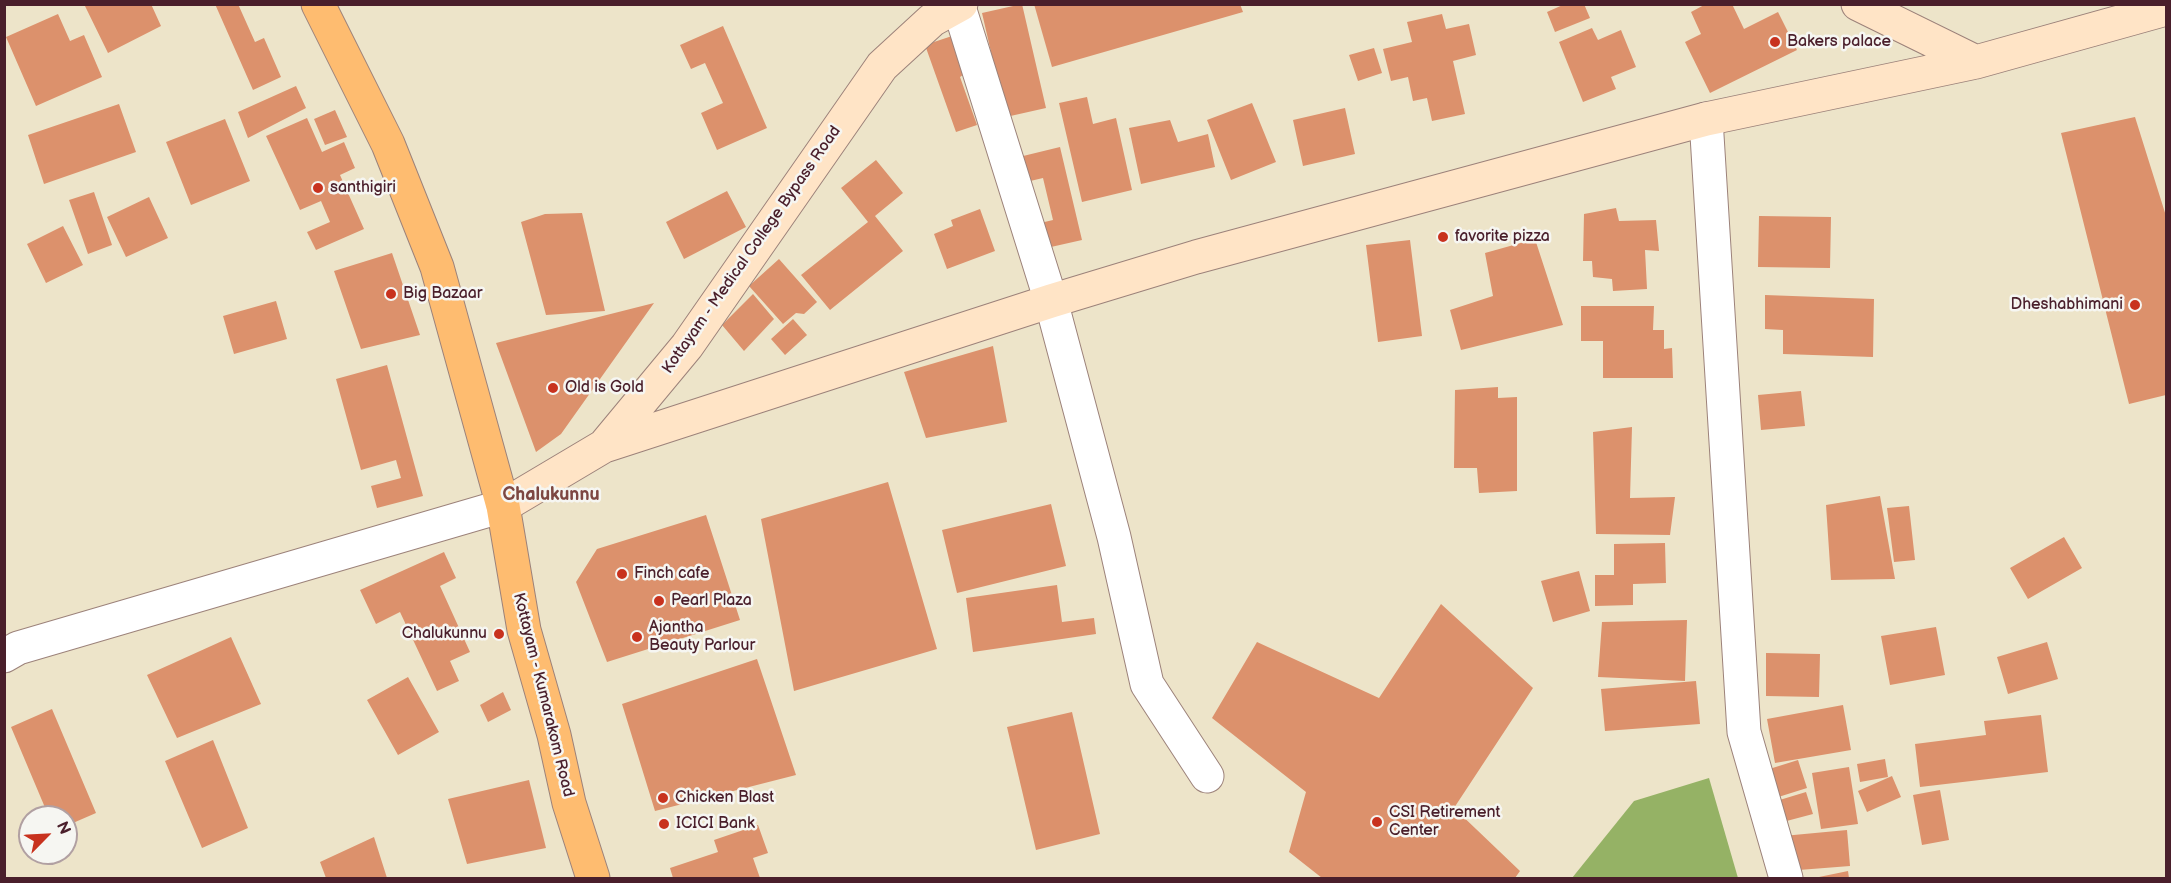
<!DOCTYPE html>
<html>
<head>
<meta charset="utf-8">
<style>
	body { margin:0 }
	#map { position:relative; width:2171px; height:883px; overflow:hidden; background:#ede4c9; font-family:"Balsamiq Sans",sans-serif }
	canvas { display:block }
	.frame { position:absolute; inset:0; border:6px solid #4a1f2b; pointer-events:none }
	.north { position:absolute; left:18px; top:805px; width:60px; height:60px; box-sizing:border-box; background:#f6f6f2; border:2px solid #b1a0a2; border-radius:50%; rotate:66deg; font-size:16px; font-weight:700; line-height:24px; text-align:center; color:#4a1f2b }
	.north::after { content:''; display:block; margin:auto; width:21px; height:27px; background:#c8321e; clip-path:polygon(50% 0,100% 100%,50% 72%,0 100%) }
</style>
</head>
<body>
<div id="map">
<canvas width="2171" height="883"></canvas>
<div class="frame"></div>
<div class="north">N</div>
</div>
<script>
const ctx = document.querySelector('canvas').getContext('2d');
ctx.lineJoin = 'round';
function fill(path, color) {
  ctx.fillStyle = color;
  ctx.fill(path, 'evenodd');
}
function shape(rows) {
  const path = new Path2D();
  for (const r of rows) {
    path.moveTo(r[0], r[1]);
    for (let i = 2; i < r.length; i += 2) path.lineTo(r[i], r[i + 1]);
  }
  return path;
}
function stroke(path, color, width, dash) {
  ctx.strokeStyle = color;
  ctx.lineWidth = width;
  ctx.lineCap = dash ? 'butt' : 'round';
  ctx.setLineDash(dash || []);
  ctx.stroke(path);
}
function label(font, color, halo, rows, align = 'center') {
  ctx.font = font + ' "Balsamiq Sans",sans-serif';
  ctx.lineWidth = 5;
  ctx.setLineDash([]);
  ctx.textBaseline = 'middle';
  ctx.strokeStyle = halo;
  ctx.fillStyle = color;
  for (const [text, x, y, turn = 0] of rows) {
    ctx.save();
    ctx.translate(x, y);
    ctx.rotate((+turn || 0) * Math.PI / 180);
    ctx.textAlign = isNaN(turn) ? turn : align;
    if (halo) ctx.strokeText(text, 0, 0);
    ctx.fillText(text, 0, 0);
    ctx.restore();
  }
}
const forest = shape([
	[1709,778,1738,878,1572,878,1634,801]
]);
const building = shape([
	[84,4,151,4,161,26,108,53],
	[215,4,238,4,255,42,264,38,281,77,253,90],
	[1022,4,1046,108,1006,117,982,13],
	[1034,4,1240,4,1243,12,1052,67],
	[1565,4,1584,4,1590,18,1555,32,1547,12],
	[1706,4,1732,4,1744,29,1778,12,1797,50,1710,93,1685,42,1701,34,1691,12],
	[58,14,70,41,84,35,102,77,36,106,6,37],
	[1442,14,1446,29,1469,24,1476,55,1453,61,1465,114,1432,121,1427,98,1413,101,1408,77,1391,81,1383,49,1412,42,1407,22],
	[723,26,767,128,717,150,701,113,723,103,705,63,691,69,680,45],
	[1592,28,1598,40,1621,30,1636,67,1611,77,1616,89,1583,102,1559,42],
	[955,35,967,72,960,77,977,125,956,132,925,45],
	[1374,48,1382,73,1358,81,1349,55],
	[296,86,306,108,248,138,238,112],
	[1087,97,1093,124,1116,118,1132,190,1082,202,1059,103],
	[1252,103,1276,162,1231,180,1207,120],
	[119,104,136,152,44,184,28,135],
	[1345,108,1355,154,1303,166,1293,120],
	[335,110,347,137,325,145,314,119],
	[2135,117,2166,216,2166,395,2129,404,2061,133],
	[307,118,322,152,344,142,355,168,340,175,364,229,316,250,307,232,330,222,321,201,300,210,266,136],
	[225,119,250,181,191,205,166,142],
	[1170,120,1178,142,1208,134,1215,167,1141,184,1129,128],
	[1060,147,1082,240,1042,249,1036,224,1053,220,1043,178,1026,182,1019,157],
	[876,160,903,193,875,216,903,251,830,310,801,275,868,222,841,188],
	[727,191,746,227,684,259,666,222],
	[94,192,112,245,88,254,69,200],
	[149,197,168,238,126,257,107,217],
	[1616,208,1619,221,1656,220,1659,251,1645,250,1647,289,1613,291,1612,279,1593,277,1592,261,1583,261,1584,214],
	[980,209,995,251,947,269,934,234,953,226,951,220],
	[582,213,605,311,546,315,521,222,545,214],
	[1759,216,1831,217,1830,268,1758,267],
	[63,226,83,265,46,283,27,244],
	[1535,239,1563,325,1461,350,1450,310,1493,296,1485,253],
	[1410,240,1422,336,1378,342,1366,245],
	[392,253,420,335,361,349,334,271],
	[779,259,817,302,804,314,796,313,783,324,749,286],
	[753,294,774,319,744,351,722,325],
	[1765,295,1874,299,1873,357,1783,354,1783,330,1765,329],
	[276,301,287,339,234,354,223,316],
	[654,303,561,434,536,452,496,343],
	[1581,306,1654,306,1653,330,1664,330,1664,349,1672,348,1673,378,1603,378,1603,341,1581,341],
	[793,319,807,335,785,355,771,339],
	[993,346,1007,422,926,438,904,372],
	[387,365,423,496,377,508,371,486,401,478,396,460,361,470,336,379],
	[1498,387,1498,398,1517,397,1517,491,1479,493,1477,468,1454,468,1455,390],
	[1801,391,1805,426,1761,430,1758,395],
	[1632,427,1630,498,1675,497,1670,535,1596,534,1593,432],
	[888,482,937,649,794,691,761,519],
	[1880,496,1895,579,1831,580,1826,505],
	[1051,504,1066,566,957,593,942,530],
	[1909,506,1915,560,1894,562,1887,508],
	[706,515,740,620,607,662,576,582,597,549],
	[2064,537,2082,568,2028,599,2010,568],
	[1665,543,1666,583,1633,584,1633,605,1595,606,1595,575,1614,575,1614,544],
	[444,552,456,578,440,586,470,652,450,661,459,681,437,691,400,612,376,624,360,590],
	[1579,571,1590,611,1553,622,1541,581],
	[1057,585,1062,622,1094,618,1096,634,973,652,966,598],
	[1441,604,1533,688,1454,808,1520,871,1515,878,1322,878,1289,852,1306,792,1212,718,1257,642,1379,698],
	[1687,620,1685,681,1598,677,1602,622],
	[1936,627,1945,675,1890,685,1881,636],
	[231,637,261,704,177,738,147,675],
	[2047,642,2058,679,2008,694,1997,657],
	[1766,653,1820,654,1819,697,1766,696],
	[757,659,796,775,655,811,622,704],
	[408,677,439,732,398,755,367,700],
	[1696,681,1700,724,1605,731,1601,689],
	[503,692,511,710,488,722,480,705],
	[1843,705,1851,750,1775,763,1767,719],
	[52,709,96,813,66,826,66,817,49,817,11,727],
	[1072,712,1100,834,1036,850,1007,727],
	[2041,715,2048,772,1920,787,1915,744,1986,735,1984,721],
	[213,740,248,828,202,848,165,761],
	[1885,759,1888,777,1860,782,1857,764],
	[1798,760,1807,788,1772,799,1763,771],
	[1849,767,1858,824,1821,829,1812,773],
	[1892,776,1901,797,1867,812,1858,791],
	[529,780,546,848,467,864,448,799],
	[1940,790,1949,840,1922,845,1913,795],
	[1806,792,1813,814,1779,823,1773,802],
	[758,825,768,853,753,858,760,878,673,878,670,868,718,852,714,840],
	[1847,830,1850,866,1786,871,1783,836],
	[374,837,387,878,326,878,320,862],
	[1848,871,1849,878,1819,878,1819,877]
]);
const street = shape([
	[959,7,1051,301,1114,537,1147,684,1207,776],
	[1706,119,1744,732,1786,878],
	[4,656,18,648,503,506]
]);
const secondary = shape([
	[1858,4,1976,62],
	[604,446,1051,301,1196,257,1706,119,1976,62,2166,9],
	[503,506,604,446,687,346,882,66,932,20,961,4]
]);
const primary = shape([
	[318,4,388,144,437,267,503,506,524,630,554,735,569,803,593,878]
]);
const markers = [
	[1775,42,6,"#c8321e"],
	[318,188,6,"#c8321e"],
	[1443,237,6,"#c8321e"],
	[391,294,6,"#c8321e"],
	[2135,305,6,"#c8321e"],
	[553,388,6,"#c8321e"],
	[622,574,6,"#c8321e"],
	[659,601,6,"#c8321e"],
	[499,634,6,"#c8321e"],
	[637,637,6,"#c8321e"],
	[663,798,6,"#c8321e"],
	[1377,822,6,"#c8321e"],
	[664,824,6,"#c8321e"]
];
const poiNames = [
	["Bakers palace",1787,42],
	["santhigiri",330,188],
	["favorite pizza",1455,237],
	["Big Bazaar",403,294],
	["Dheshabhimani",2123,305,"right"],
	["Old is Gold",565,388],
	["Finch cafe",634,574],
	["Pearl Plaza",671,601],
	["Ajantha",649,628],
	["Beauty Parlour",649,646],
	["Chalukunnu",487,634,"right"],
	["Chicken Blast",675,798],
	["CSI Retirement",1389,813],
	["Center",1389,831],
	["ICICI Bank",676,824]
];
const streetNames = [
	["Kottayam - Medical College Bypass Road",752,250,-55],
	["Kottayam - Kumarakom Road",543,695,76]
];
const neighbourhoodNames = [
	["Chalukunnu",551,495]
];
fill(forest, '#95b265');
fill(building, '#dc916c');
stroke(street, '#9c827a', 35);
stroke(secondary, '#9c827a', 35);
stroke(primary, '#9c827a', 35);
stroke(street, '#fff', 33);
stroke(secondary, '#ffe4c6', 33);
stroke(primary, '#febc70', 33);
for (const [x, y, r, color] of markers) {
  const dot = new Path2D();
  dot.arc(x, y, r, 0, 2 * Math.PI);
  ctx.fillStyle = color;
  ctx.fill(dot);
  stroke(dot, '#f6f6f2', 2);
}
label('16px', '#4a1f2b', '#f6f6f2', poiNames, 'left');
label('16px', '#4a1f2b', '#f6f6f2', streetNames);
label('bold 18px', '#7d4742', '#f6f6f2', neighbourhoodNames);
</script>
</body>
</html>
